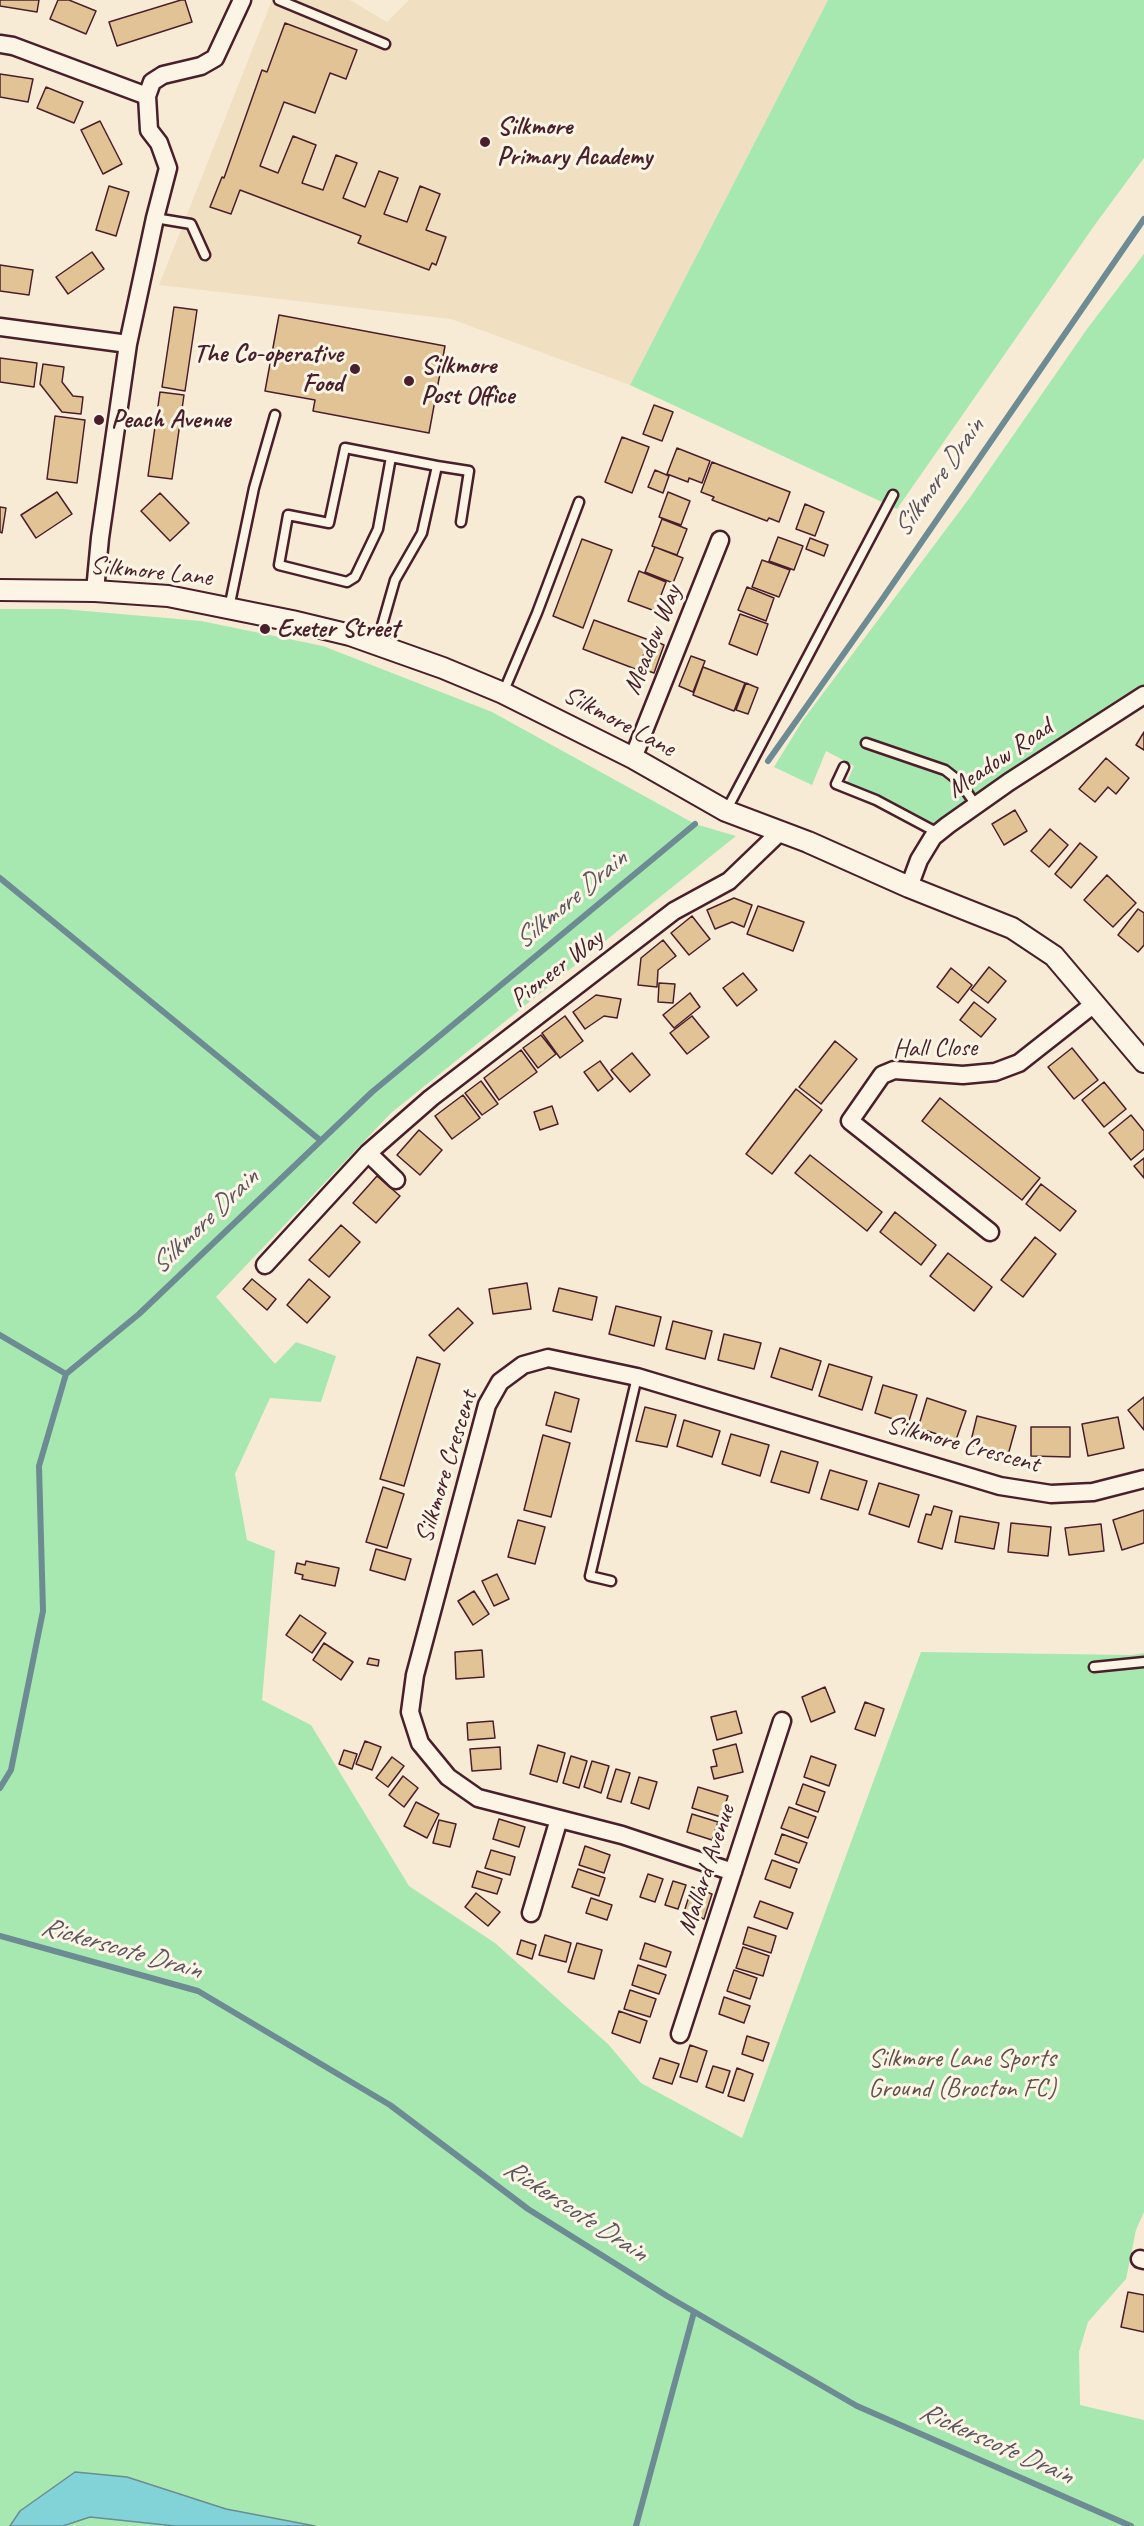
<!DOCTYPE html>
<html>
<head>
<meta charset="utf-8">
<style>
	body { margin:0 }
	canvas { display:block; background:#f7ebd5 }
</style>
</head>
<body>
<canvas width="1144" height="2526"></canvas>
<script>
const ctx = document.querySelector('canvas').getContext('2d');
ctx.lineJoin = 'round';
function fill(path, color) {
  ctx.fillStyle = color;
  ctx.fill(path, 'evenodd');
}
function shape(rows) {
  const path = new Path2D();
  for (const r of rows) {
    path.moveTo(r[0], r[1]);
    for (let i = 2; i < r.length; i += 2) path.lineTo(r[i], r[i + 1]);
  }
  return path;
}
function stroke(path, color, width, dash) {
  ctx.strokeStyle = color;
  ctx.lineWidth = width;
  ctx.lineCap = dash ? 'butt' : 'round';
  ctx.setLineDash(dash || []);
  ctx.stroke(path);
}
function label(font, color, halo, rows, align = 'center') {
  ctx.font = font + ' Caveat,sans-serif';
  ctx.lineWidth = 6;
  ctx.setLineDash([]);
  ctx.textBaseline = 'middle';
  ctx.strokeStyle = halo;
  ctx.fillStyle = color;
  for (const [text, x, y, turn = 0] of rows) {
    ctx.save();
    ctx.translate(x, y);
    ctx.rotate((+turn || 0) * Math.PI / 180);
    ctx.textAlign = isNaN(turn) ? turn : align;
    if (halo) ctx.strokeText(text, 0, 0);
    ctx.fillText(text, 0, 0);
    ctx.restore();
  }
}
const built = shape([
	[272,0,350,0,387,22,409,0,828,0,630,385,451,319,159,285]
]);
const green = shape([
	[828,0,1144,0,1144,158,1094,226,897,509,630,385],
	[1144,254,1144,685,934,825,904,808,847,782,854,766,826,751,812,785,774,767,803,720,971,496,1087,329],
	[0,609,63,609,201,621,323,646,492,712,695,824,736,836,391,1113,216,1297,275,1364,296,1342,336,1356,321,1402,270,1398,235,1474,247,1540,275,1551,262,1700,311,1725,409,1886,495,1943,608,2044,641,2083,742,2138,921,1652,1132,1655,1144,1653,1144,2212,1136,2230,1126,2279,1088,2322,1079,2352,1080,2405,1144,2420,1144,2526,307,2526,226,2509,20,2511,10,2526,0,2526],
	[90,2517,140,2521,175,2526,63,2526]
]);
const water = shape([
	[75,2472,127,2477,226,2509,315,2526,175,2526,90,2517,63,2526,10,2526,20,2511,75,2472]
]);
const stream = shape([
	[768,761,881,601,1144,219],
	[0,878,320,1140],
	[0,1335,66,1374],
	[0,1788,11,1770,43,1611,39,1466,66,1374,139,1314,372,1092,695,824],
	[0,1936,198,1991,390,2105,528,2209,667,2296,857,2406,1131,2526],
	[636,2526,694,2312]
]);
const building = shape([
	[0,0,39,0,37,12,0,6,0,0],
	[58,0,69,0,96,11,86,34,50,19,58,0],
	[181,0,185,0,192,22,117,46,109,22,181,0],
	[285,23,357,50,346,79,330,73,315,113,284,102,260,166,278,173,293,136,316,145,302,183,323,190,336,155,357,163,343,198,365,207,379,171,398,178,384,214,407,222,420,186,440,194,426,230,446,237,436,265,432,263,429,270,358,243,361,236,240,190,231,214,210,207,222,177,224,178,262,70,267,72,285,23],
	[0,74,33,79,28,102,0,97,0,74],
	[46,87,83,102,74,123,37,108,46,87],
	[100,121,122,164,103,174,81,130,100,121],
	[109,186,129,192,116,236,96,230,109,186],
	[92,252,104,269,68,294,56,277,92,252],
	[0,265,33,270,29,295,0,291,0,265],
	[174,307,197,310,185,391,162,387,174,307],
	[279,315,445,346,429,433,313,411,315,400,265,391,279,315],
	[0,358,37,363,34,387,0,382,0,358],
	[43,364,64,367,62,382,73,396,83,397,81,414,62,412,40,384,43,364],
	[160,392,184,395,172,479,148,476,160,392],
	[654,405,673,412,662,441,643,434,654,405],
	[55,416,85,420,77,483,47,479,55,416],
	[622,437,649,447,632,493,605,482,622,437],
	[677,448,710,461,702,483,689,478,688,482,667,474,677,448],
	[712,462,790,492,779,522,769,518,767,521,712,500,714,497,701,492,712,462],
	[655,470,669,476,663,493,648,487,655,470],
	[57,492,72,514,36,538,21,515,57,492],
	[668,492,690,501,681,525,659,517,668,492],
	[160,493,189,523,170,541,141,511,160,493],
	[805,504,824,512,815,536,796,529,805,504],
	[0,507,6,508,2,533,0,532,0,507],
	[662,519,687,529,677,555,652,546,662,519],
	[778,537,803,546,794,570,769,561,778,537],
	[810,538,828,545,824,556,806,549,810,538],
	[582,539,612,550,583,628,553,616,582,539],
	[655,547,683,558,673,583,645,572,655,547],
	[762,560,790,570,779,597,752,587,762,560],
	[639,571,666,582,655,611,628,601,639,571],
	[747,587,774,598,766,621,738,610,747,587],
	[740,614,768,624,757,655,729,644,740,614],
	[594,620,649,640,638,670,583,649,594,620],
	[650,639,664,645,654,673,639,668,650,639],
	[691,656,705,661,693,692,679,686,691,656],
	[703,667,745,683,734,711,693,695,703,667],
	[746,683,758,688,748,714,736,710,746,683],
	[1144,732,1144,750,1136,745,1144,732],
	[1106,758,1129,778,1116,794,1108,787,1095,802,1079,789,1106,758],
	[1015,810,1027,831,1004,845,992,824,1015,810],
	[1050,829,1068,845,1049,867,1031,851,1050,829],
	[1080,843,1097,857,1071,888,1055,874,1080,843],
	[1107,875,1136,903,1113,927,1084,900,1107,875],
	[734,898,752,905,744,927,732,922,715,929,707,910,734,898],
	[758,906,804,922,793,951,747,934,758,906],
	[1138,909,1144,913,1144,945,1138,952,1118,935,1138,909],
	[692,916,710,939,689,955,671,933,692,916],
	[663,940,676,956,658,970,657,987,638,985,641,958,663,940],
	[989,967,1006,981,988,1003,971,990,989,967],
	[951,968,972,985,958,1003,937,987,951,968],
	[743,973,757,990,737,1006,723,988,743,973],
	[659,983,675,984,673,1003,658,1002,659,983],
	[690,993,700,1007,674,1028,663,1015,690,993],
	[596,995,621,999,617,1018,604,1016,585,1029,573,1012,596,995],
	[974,1002,996,1019,981,1037,960,1020,974,1002],
	[565,1016,583,1041,560,1058,542,1033,565,1016],
	[692,1016,709,1037,687,1054,670,1033,692,1016],
	[541,1035,556,1054,538,1068,523,1048,541,1035],
	[835,1041,857,1059,821,1104,799,1087,835,1041],
	[1072,1048,1098,1080,1074,1099,1048,1067,1072,1048],
	[521,1050,537,1072,499,1100,484,1078,521,1050],
	[632,1053,650,1075,630,1092,611,1070,632,1053],
	[600,1061,613,1079,598,1091,584,1072,600,1061],
	[481,1081,498,1104,482,1115,465,1093,481,1081],
	[1104,1082,1126,1109,1104,1127,1082,1100,1104,1082],
	[796,1089,822,1110,772,1174,746,1154,796,1089],
	[463,1095,480,1118,452,1139,435,1116,463,1095],
	[940,1098,1040,1178,1022,1200,922,1121,940,1098],
	[552,1106,558,1124,540,1130,534,1112,552,1106],
	[1131,1115,1144,1131,1144,1149,1131,1160,1109,1133,1131,1115],
	[419,1130,442,1150,420,1175,397,1155,419,1130],
	[810,1155,882,1212,867,1231,795,1173,810,1155],
	[1144,1158,1144,1178,1134,1166,1144,1158],
	[377,1176,400,1196,376,1223,353,1203,377,1176],
	[1041,1184,1076,1211,1060,1231,1026,1204,1041,1184],
	[895,1212,936,1245,921,1265,880,1232,895,1212],
	[341,1225,360,1242,329,1277,309,1260,341,1225],
	[1035,1237,1056,1254,1023,1297,1001,1280,1035,1237],
	[948,1253,992,1287,974,1311,930,1276,948,1253],
	[252,1279,276,1299,267,1310,243,1289,252,1279],
	[309,1279,330,1297,307,1323,287,1305,309,1279],
	[527,1283,531,1309,493,1314,489,1289,527,1283],
	[559,1288,597,1297,592,1320,553,1311,559,1288],
	[616,1306,661,1317,654,1346,609,1334,616,1306],
	[458,1308,473,1323,444,1351,429,1335,458,1308],
	[673,1321,712,1331,705,1359,666,1349,673,1321],
	[724,1334,761,1343,754,1369,718,1360,724,1334],
	[780,1348,821,1361,812,1390,771,1377,780,1348],
	[417,1357,440,1364,404,1486,380,1479,417,1357],
	[829,1364,872,1377,862,1410,819,1396,829,1364],
	[883,1385,917,1395,908,1424,875,1413,883,1385],
	[555,1392,579,1399,571,1432,546,1425,555,1392],
	[1144,1397,1144,1430,1128,1410,1144,1397],
	[927,1398,966,1411,956,1440,918,1428,927,1398],
	[645,1407,676,1415,667,1447,636,1441,645,1407],
	[977,1416,1016,1426,1008,1455,970,1445,977,1416],
	[1118,1417,1124,1448,1088,1456,1082,1424,1118,1417],
	[684,1420,720,1431,712,1457,677,1446,684,1420],
	[1031,1427,1070,1427,1070,1457,1031,1456,1031,1427],
	[731,1434,769,1445,760,1476,722,1464,731,1434],
	[543,1435,570,1443,551,1517,524,1510,543,1435],
	[781,1451,818,1462,809,1493,771,1482,781,1451],
	[830,1470,867,1481,858,1510,821,1499,830,1470],
	[879,1483,919,1495,909,1527,869,1514,879,1483],
	[383,1487,404,1494,387,1548,366,1542,383,1487],
	[934,1506,952,1511,942,1549,918,1542,926,1514,931,1515,934,1506],
	[1144,1510,1144,1543,1122,1550,1113,1520,1144,1510],
	[960,1516,999,1523,994,1549,955,1542,960,1516],
	[518,1520,545,1527,535,1564,508,1557,518,1520],
	[1011,1523,1051,1527,1048,1556,1008,1552,1011,1523],
	[1101,1524,1104,1551,1069,1555,1065,1528,1101,1524],
	[376,1549,411,1559,405,1580,370,1570,376,1549],
	[306,1561,339,1568,335,1586,302,1579,303,1575,295,1573,297,1563,305,1565,306,1561],
	[497,1574,509,1599,494,1606,482,1581,497,1574],
	[474,1591,489,1614,473,1625,458,1601,474,1591],
	[300,1615,326,1633,312,1653,286,1635,300,1615],
	[324,1643,353,1662,341,1680,313,1660,324,1643],
	[482,1650,484,1677,456,1679,455,1652,482,1650],
	[369,1658,379,1660,378,1666,367,1664,369,1658],
	[825,1687,835,1712,811,1722,802,1697,825,1687],
	[865,1702,884,1709,875,1736,855,1729,865,1702],
	[736,1711,742,1733,717,1740,711,1717,736,1711],
	[493,1721,495,1738,468,1740,467,1723,493,1721],
	[365,1741,381,1747,372,1770,356,1764,365,1741],
	[736,1744,743,1772,714,1779,711,1767,717,1766,713,1750,736,1744],
	[538,1745,565,1753,557,1782,530,1774,538,1745],
	[500,1747,501,1769,472,1771,470,1749,500,1747],
	[344,1750,357,1754,352,1769,339,1764,344,1750],
	[571,1756,587,1761,579,1788,563,1783,571,1756],
	[811,1756,836,1765,829,1786,804,1777,811,1756],
	[392,1757,404,1766,388,1787,376,1778,392,1757],
	[592,1761,609,1766,601,1793,584,1787,592,1761],
	[616,1769,630,1773,621,1802,607,1798,616,1769],
	[403,1776,418,1788,404,1807,389,1795,403,1776],
	[639,1777,657,1782,649,1809,631,1803,639,1777],
	[803,1784,825,1792,818,1812,796,1804,803,1784],
	[698,1787,728,1796,721,1817,692,1808,698,1787],
	[416,1802,439,1814,427,1838,404,1826,416,1802],
	[789,1807,816,1817,808,1838,781,1828,789,1807],
	[692,1814,718,1822,712,1840,687,1832,692,1814],
	[499,1819,525,1827,519,1847,493,1839,499,1819],
	[439,1820,456,1824,450,1847,433,1843,439,1820],
	[782,1834,807,1843,799,1863,775,1854,782,1834],
	[585,1846,610,1855,604,1873,579,1865,585,1846],
	[491,1850,515,1857,510,1875,485,1868,491,1850],
	[772,1860,797,1869,790,1888,765,1879,772,1860],
	[578,1869,605,1878,599,1896,572,1887,578,1869],
	[477,1871,502,1879,497,1894,472,1887,477,1871],
	[648,1874,663,1879,655,1902,640,1897,648,1874],
	[673,1881,686,1885,678,1909,665,1905,673,1881],
	[692,1887,712,1894,704,1919,684,1912,692,1887],
	[476,1893,500,1912,488,1926,465,1907,476,1893],
	[591,1898,612,1905,607,1920,586,1913,591,1898],
	[760,1901,793,1913,787,1929,754,1917,760,1901],
	[748,1927,776,1936,771,1953,743,1944,748,1927],
	[545,1935,571,1943,566,1962,539,1955,545,1935],
	[521,1940,536,1945,532,1959,517,1954,521,1940],
	[577,1943,602,1950,594,1979,568,1972,577,1943],
	[645,1943,671,1952,666,1967,640,1959,645,1943],
	[743,1947,769,1956,763,1976,736,1968,743,1947],
	[638,1965,666,1975,659,1994,632,1985,638,1965],
	[734,1970,757,1978,750,1999,727,1991,734,1970],
	[630,1990,656,1999,650,2017,624,2009,630,1990],
	[724,1997,750,2006,744,2023,719,2014,724,1997],
	[619,2011,647,2021,640,2043,612,2033,619,2011],
	[747,2036,769,2043,763,2061,742,2054,747,2036],
	[690,2045,707,2051,697,2082,680,2077,690,2045],
	[660,2058,679,2064,672,2084,653,2078,660,2058],
	[713,2066,730,2071,723,2093,706,2087,713,2066],
	[737,2068,753,2074,744,2101,728,2096,737,2068],
	[1128,2292,1144,2295,1144,2332,1121,2327,1128,2292]
]);
const service = shape([
	[279,0,385,44],
	[155,218,191,224,205,255],
	[391,457,378,529,355,577,347,582,279,565,288,515,329,523,345,448,437,466],
	[229,608,254,488,275,415],
	[377,643,395,580,422,533,437,466,469,471,461,522],
	[503,693,537,613,579,502],
	[866,743,945,770,959,781,976,805],
	[844,767,836,784,876,800,938,833],
	[726,811,893,495],
	[611,1581,590,1576,637,1377],
	[1094,1667,1144,1662]
]);
const minor = shape([
	[0,44,13,46,147,96],
	[0,327,128,344],
	[95,591,100,538,128,344,155,218,168,168,159,143,149,130,147,96,152,82,163,75,201,66,215,58,242,0],
	[633,758,720,540],
	[909,887,919,860,933,837,948,825,1009,782,1144,695],
	[368,1153,396,1180],
	[990,1232,850,1121,882,1075,894,1070,963,1075,995,1072,1019,1063,1094,1004],
	[265,1265,368,1153,431,1098,674,911,729,881,781,831],
	[733,1872,622,1835,478,1798,448,1777,420,1743,410,1712,415,1675,487,1405,500,1382,523,1365,548,1358,637,1377,1000,1486,1051,1494,1093,1492,1144,1479],
	[531,1913,559,1819],
	[680,2034,782,1721],
	[1140,2259,1144,2260]
]);
const tertiary = shape([
	[0,590,95,591,168,596,292,621,350,635,443,668,503,693,633,758,726,811,808,842,909,887,1012,928,1054,956,1144,1062]
]);
const markers = [
	[485,142,6,"#4a1f2b"],
	[355,369,6,"#4a1f2b"],
	[409,381,6,"#4a1f2b"],
	[99,420,6,"#4a1f2b"],
	[265,629,6,"#4a1f2b"]
];
const poiNames = [
	["Silkmore",497,127],
	["Primary Academy",497,157],
	["The Co-operative",343,354,"right"],
	["Food",343,384,"right"],
	["Silkmore",421,366],
	["Post Office",421,396],
	["Peach Avenue",111,420],
	["Exeter Street",277,629]
];
const streetNames = [
	["Silkmore Lane",151,572,6],
	["Meadow Way",653,640,-68],
	["Silkmore Lane",619,722,28],
	["Meadow Road",1000,759,-34],
	["Pioneer Way",557,969,-38],
	["Hall Close",935,1049,-1],
	["Silkmore Crescent",963,1445,15],
	["Silkmore Crescent",447,1467,-73],
	["Mallard Avenue",707,1870,-72]
];
const parkNames = [
	["Silkmore Lane Sports",962,2059],
	["Ground (Brocton FC)",962,2089]
];
const waterNames = [
	["Silkmore Drain",939,478,-55],
	["Silkmore Drain",571,900,-40],
	["Silkmore Drain",205,1222,-44],
	["Rickerscote Drain",121,1949,16],
	["Rickerscote Drain",575,2211,33],
	["Rickerscote Drain",996,2444,24]
];
fill(built, '#f1dfc2');
fill(green, '#a7e8b1');
fill(water, '#82d3d8');
stroke(water, '#6c8b93', 1.5);
stroke(stream, '#6c8b93', 6);
fill(building, '#e2c395');
stroke(building, '#4a1f2b', 1.5);
stroke(service, '#4a1f2b', 13);
stroke(minor, '#4a1f2b', 21);
stroke(tertiary, '#4a1f2b', 24);
stroke(service, '#fcf5e5', 8);
stroke(minor, '#fcf5e5', 16);
stroke(tertiary, '#fcf5e5', 20);
for (const [x, y, r, color] of markers) {
  const dot = new Path2D();
  dot.arc(x, y, r, 0, 2 * Math.PI);
  ctx.fillStyle = color;
  ctx.fill(dot);
  stroke(dot, '#fcf5e5', 2);
}
label('bold 26px', '#4a1f2b', '#fcf5e5', poiNames, 'left');
label('26px', '#4a1f2b', '#fcf5e5', streetNames);
label('26px', '#61514c', '#fcf5e5', parkNames);
label('italic 27px', '#5b555f', '#fcf5e5', waterNames);
</script>
</body>
</html>
